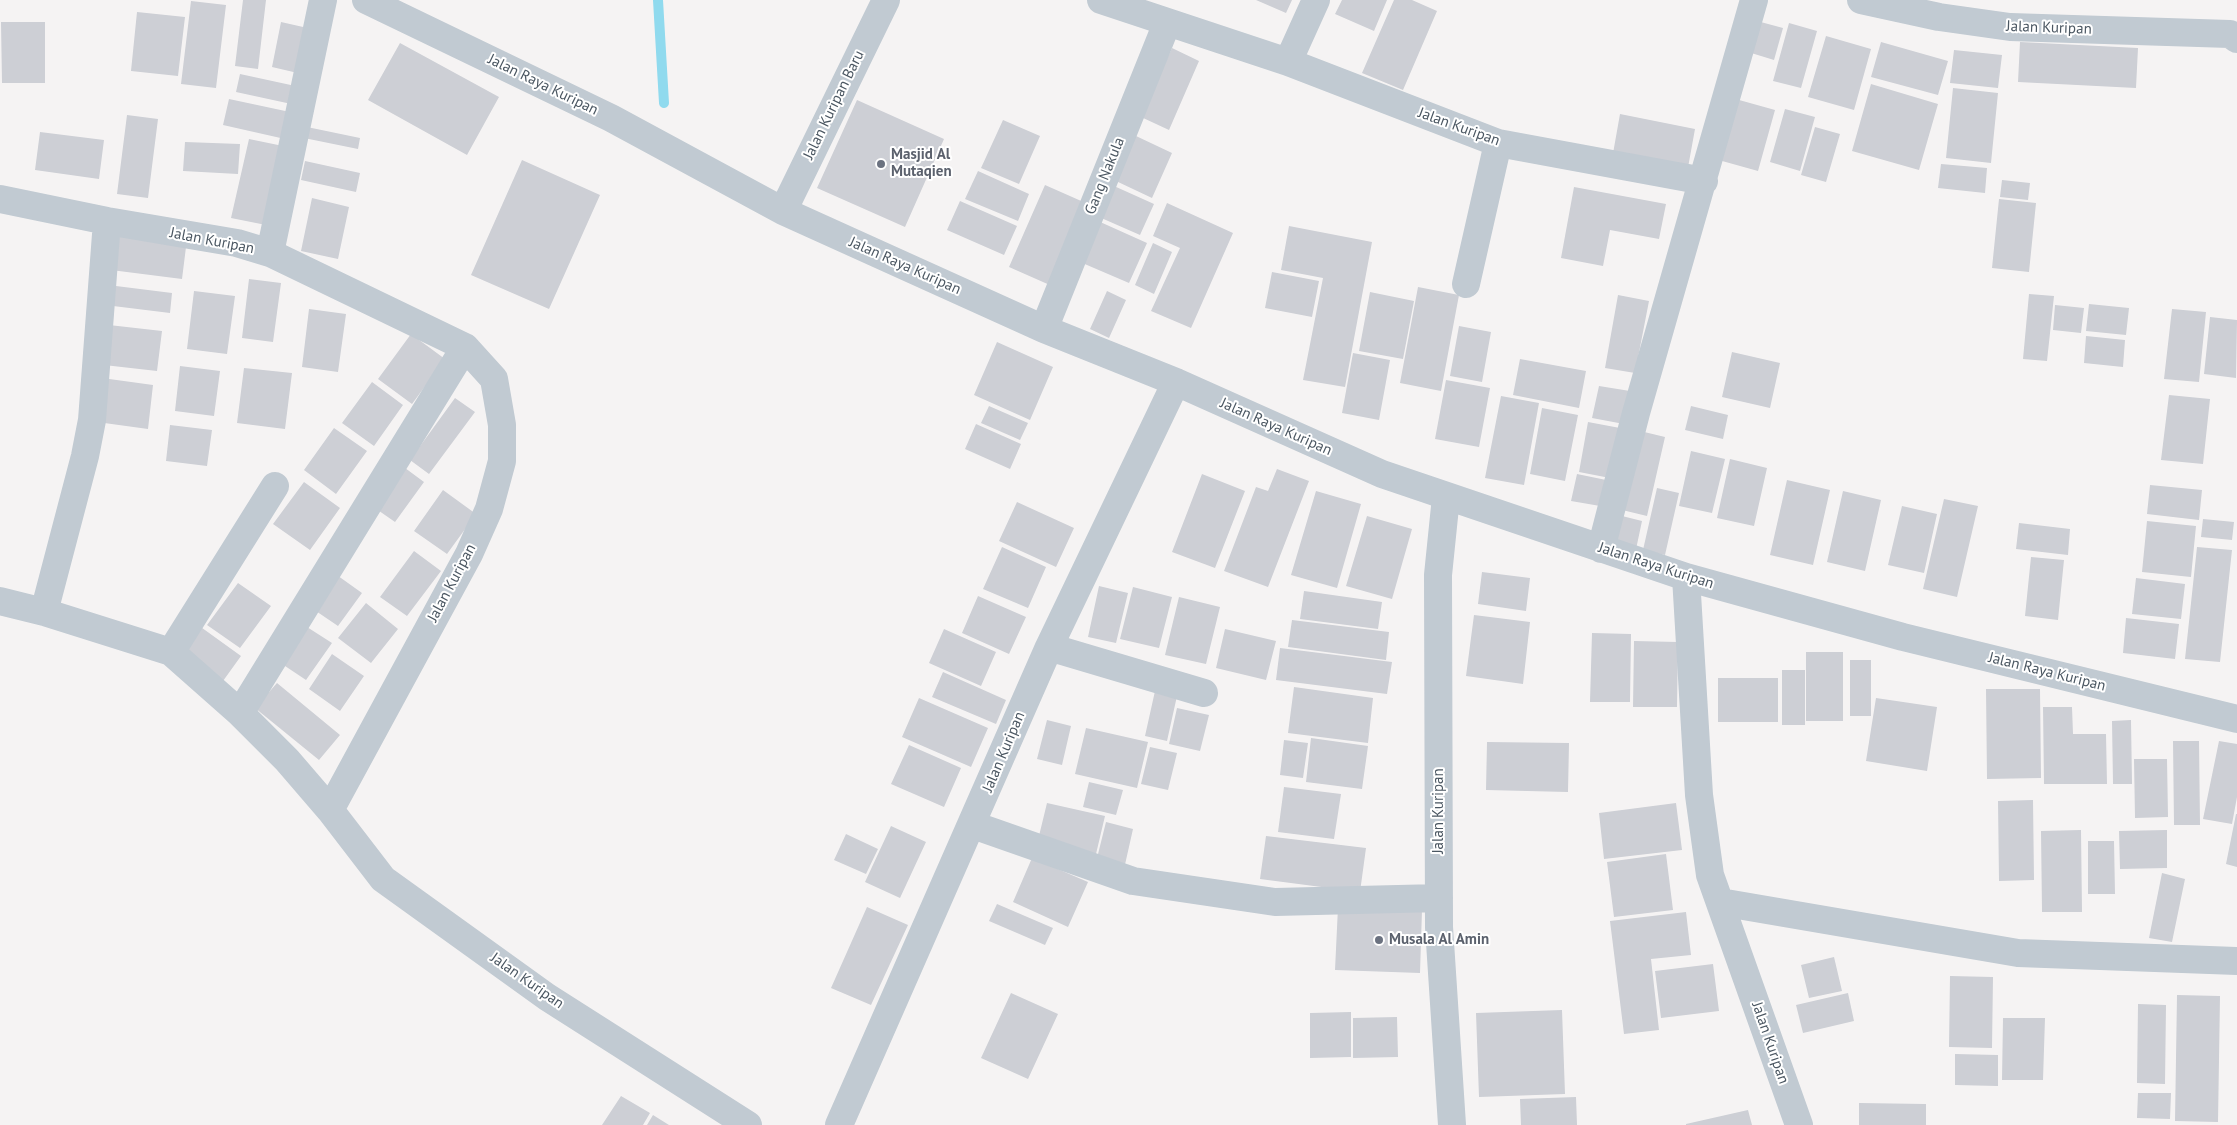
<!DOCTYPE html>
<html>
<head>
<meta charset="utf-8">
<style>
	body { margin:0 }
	canvas { display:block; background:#f5f3f3 }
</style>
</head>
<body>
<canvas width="2237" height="1125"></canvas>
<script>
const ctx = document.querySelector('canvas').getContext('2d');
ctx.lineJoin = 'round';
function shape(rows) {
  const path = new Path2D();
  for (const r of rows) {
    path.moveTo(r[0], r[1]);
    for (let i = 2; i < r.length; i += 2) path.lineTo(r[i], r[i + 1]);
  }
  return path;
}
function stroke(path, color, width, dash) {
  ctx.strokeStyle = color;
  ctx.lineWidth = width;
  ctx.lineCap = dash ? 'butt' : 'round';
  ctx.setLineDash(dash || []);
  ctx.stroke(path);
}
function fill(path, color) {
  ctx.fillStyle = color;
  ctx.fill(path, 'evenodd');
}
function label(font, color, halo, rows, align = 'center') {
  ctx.font = font + ' "PT Sans",sans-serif';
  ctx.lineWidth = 4;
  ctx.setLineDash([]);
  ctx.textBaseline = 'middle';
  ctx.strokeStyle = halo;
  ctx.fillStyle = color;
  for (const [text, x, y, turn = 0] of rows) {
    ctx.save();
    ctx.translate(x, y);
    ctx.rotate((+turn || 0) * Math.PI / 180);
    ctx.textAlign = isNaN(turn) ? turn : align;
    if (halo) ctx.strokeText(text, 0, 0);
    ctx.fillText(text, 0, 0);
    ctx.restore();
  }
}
const stream = shape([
	[658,0,664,103]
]);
const building = shape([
	[243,0,266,0,258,69,235,66],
	[1256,0,1292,0,1286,13],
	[1342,0,1387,0,1374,31,1335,14],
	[1394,0,1412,0,1437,11,1403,90,1362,73],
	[191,1,226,5,216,88,181,84],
	[137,12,185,17,178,76,131,71],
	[1757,21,1783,28,1774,60,1748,52],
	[1,22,45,22,45,83,2,83],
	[281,22,312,29,302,74,272,67],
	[1789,23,1817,31,1801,88,1773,81],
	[1826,36,1871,49,1854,110,1808,97],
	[1881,42,1948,61,1938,95,1871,77],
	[2020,42,2138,48,2136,88,2018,82],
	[400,43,499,97,467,155,368,100],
	[1172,48,1199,61,1169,130,1141,117],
	[1954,50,2002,55,1998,88,1950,83],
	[240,74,300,87,296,105,236,92],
	[1871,84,1938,104,1919,170,1852,151],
	[1953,88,1998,93,1991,163,1946,158],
	[1732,98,1775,110,1758,171,1715,159],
	[229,99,290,112,285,139,223,125],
	[857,100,944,139,905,227,817,188],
	[1785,109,1815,117,1800,171,1770,162],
	[1620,114,1695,129,1687,173,1612,159],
	[127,115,158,119,148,198,117,194],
	[1003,120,1040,136,1019,184,981,168],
	[307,127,360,138,358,149,304,138],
	[1815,127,1840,134,1826,182,1801,175],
	[40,132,104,140,99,179,35,170],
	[1136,136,1172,153,1152,198,1116,181],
	[249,139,283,146,266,225,231,218],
	[185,142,240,144,238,174,183,171],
	[522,160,600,195,549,309,471,275],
	[305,161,360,173,356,192,301,180],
	[1941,164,1987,168,1985,193,1938,188],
	[978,171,1029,194,1018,221,965,199],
	[2002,180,2030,183,2028,200,2000,197],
	[1045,185,1088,204,1052,286,1009,267],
	[1114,186,1154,204,1140,235,1099,217],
	[1574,187,1666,204,1659,239,1610,230,1603,266,1561,258],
	[312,198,349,207,338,259,301,251],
	[1999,199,2036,203,2029,272,1992,268],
	[960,201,1017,226,1004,255,947,230],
	[1167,203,1233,233,1191,328,1151,311,1180,248,1153,236],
	[1098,221,1147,243,1129,283,1080,262],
	[1289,226,1372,242,1345,387,1303,380,1323,278,1281,270],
	[116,230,187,239,182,279,111,270],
	[1153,243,1172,252,1154,294,1135,285],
	[1272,272,1319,281,1312,317,1265,308],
	[249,279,281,283,273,342,242,338],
	[108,285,172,293,170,313,105,305],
	[1418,287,1459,295,1441,391,1400,383],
	[194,291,235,296,227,354,187,349],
	[1107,291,1126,300,1109,338,1090,329],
	[1370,292,1414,301,1403,359,1359,351],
	[2029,294,2054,296,2047,361,2023,359],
	[1618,295,1649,301,1635,373,1605,368],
	[2089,304,2129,308,2126,335,2086,331],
	[2055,305,2084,308,2081,333,2053,330],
	[309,309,346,314,338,372,302,367],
	[2172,309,2206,312,2199,382,2164,379],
	[2210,317,2237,320,2236,378,2204,374],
	[109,325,162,331,157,371,104,365],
	[1459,326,1491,332,1482,382,1450,376],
	[411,334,445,359,412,404,378,379],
	[2086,336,2125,340,2123,367,2084,363],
	[997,342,1053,367,1030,420,974,395],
	[1732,352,1780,363,1770,408,1722,397],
	[1353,353,1390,360,1379,420,1342,413],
	[1520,359,1586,371,1579,408,1513,395],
	[180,366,220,371,214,416,175,411],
	[244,368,292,373,285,429,237,423],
	[102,378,153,385,148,429,97,422],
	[1446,380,1490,388,1479,447,1435,439],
	[372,382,403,405,374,446,342,423],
	[1599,386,1630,391,1624,424,1592,418],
	[2169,395,2210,399,2203,464,2161,460],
	[1501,396,1539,403,1524,485,1485,478],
	[455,398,475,412,429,474,410,460],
	[989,406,1028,423,1020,440,981,423],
	[1691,406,1728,415,1723,439,1685,430],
	[1542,408,1578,415,1565,481,1530,474],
	[1588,422,1620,428,1610,478,1579,472],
	[976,424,1021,444,1010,469,965,449],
	[170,425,212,430,207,466,166,461],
	[334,428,367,451,336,494,304,470],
	[1636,430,1665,437,1647,516,1618,509],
	[1691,451,1725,459,1712,513,1679,506],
	[1730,459,1767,468,1754,526,1717,518],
	[401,465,424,482,395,522,372,506],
	[1277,469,1309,481,1268,587,1224,571,1256,487,1268,491],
	[1202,474,1245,491,1215,568,1172,552],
	[1577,474,1611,481,1606,507,1571,501],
	[1787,480,1830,490,1813,565,1770,555],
	[304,482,340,508,310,550,273,524],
	[2150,485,2202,490,2199,520,2147,514],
	[1657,488,1679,493,1665,555,1643,550],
	[443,490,476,514,447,554,414,531],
	[1316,491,1361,504,1337,588,1291,575],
	[1843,491,1881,500,1865,571,1827,562],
	[1944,499,1978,506,1957,597,1923,589],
	[1017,502,1074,528,1056,567,999,541],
	[1902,506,1937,514,1924,573,1888,565],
	[1614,514,1642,521,1635,554,1606,547],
	[1367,516,1412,529,1392,599,1346,586],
	[2203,519,2234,522,2232,540,2201,537],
	[2147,521,2196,526,2191,577,2142,572],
	[2019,523,2070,529,2068,555,2016,549],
	[1002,547,1046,567,1028,608,983,589],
	[2197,547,2232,550,2220,662,2185,659],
	[414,551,441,571,407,616,380,597],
	[2031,557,2064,560,2058,620,2025,616],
	[1482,572,1530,578,1526,611,1478,604],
	[334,573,362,593,338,626,310,607],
	[2136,578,2185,584,2181,619,2132,614],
	[238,583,271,606,240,648,207,625],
	[1099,586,1128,593,1116,643,1088,637],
	[1133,587,1172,597,1159,648,1120,639],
	[1304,591,1382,602,1378,629,1300,619],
	[978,596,1026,617,1009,654,962,633],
	[1179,597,1220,607,1206,664,1165,655],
	[366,603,398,629,371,663,338,638],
	[1474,615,1530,622,1523,684,1466,676],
	[2126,618,2179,624,2175,659,2123,653],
	[1292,620,1389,632,1386,660,1288,647],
	[198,625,241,656,223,681,180,651],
	[307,627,332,643,306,680,282,664],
	[944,629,996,652,981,686,929,663],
	[1225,629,1276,641,1266,680,1216,668],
	[1592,633,1631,634,1630,702,1590,702],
	[1634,641,1678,642,1677,707,1633,707],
	[1280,648,1392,662,1387,694,1276,680],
	[1806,652,1843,652,1843,721,1806,721],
	[332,654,364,676,340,711,309,689],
	[1850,660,1871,660,1871,716,1850,716],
	[1782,670,1805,670,1805,725,1782,725],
	[943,672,1006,700,996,724,932,697],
	[1718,678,1778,678,1778,722,1718,722],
	[277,683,340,735,319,760,255,708],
	[1294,687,1373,698,1368,743,1288,733],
	[1986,689,2040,689,2041,778,1987,779],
	[1155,691,1177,696,1167,741,1145,736],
	[919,698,988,728,971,767,902,737],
	[1876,698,1937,707,1927,771,1866,761],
	[2043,707,2072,707,2073,734,2106,734,2107,784,2044,784],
	[1177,708,1209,715,1200,751,1169,744],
	[1047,720,1071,726,1062,765,1037,759],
	[2131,720,2132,784,2113,784,2112,721],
	[1086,728,1148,742,1137,788,1075,774],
	[1311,738,1368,746,1362,789,1306,782],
	[1284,740,1308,743,1303,778,1280,775],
	[2173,741,2199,741,2200,825,2174,825],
	[2219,741,2237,744,2237,797,2232,824,2203,819],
	[1487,742,1569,743,1568,792,1486,790],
	[909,745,961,768,944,807,891,784],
	[1150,747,1177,753,1168,790,1141,784],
	[2134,759,2167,759,2168,817,2135,818],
	[1089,782,1123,790,1116,815,1083,807],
	[1284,787,1341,794,1334,839,1278,832],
	[2033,800,2034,880,1999,881,1998,801],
	[1047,803,1105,816,1096,854,1038,840],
	[1676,803,1682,850,1604,859,1599,813],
	[2236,814,2237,814,2237,867,2226,864],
	[1106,822,1133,829,1124,869,1096,862],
	[891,826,926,842,900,898,865,882],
	[2081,830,2082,912,2042,912,2041,831],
	[2167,830,2167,868,2120,869,2119,831],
	[846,834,878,849,866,874,834,860],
	[1266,836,1366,848,1360,892,1260,879],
	[2088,841,2114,841,2115,894,2088,894],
	[1666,854,1673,910,1614,917,1607,862],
	[1032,858,1088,882,1068,927,1013,902],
	[2162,873,2185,879,2172,942,2149,938],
	[997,904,1053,928,1045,945,989,921],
	[867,907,908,925,871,1005,831,988],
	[1338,907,1422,910,1420,973,1335,970],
	[1686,912,1691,955,1651,959,1659,1030,1624,1034,1610,921],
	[1834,957,1842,991,1809,998,1801,965],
	[1713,964,1719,1011,1661,1018,1655,971],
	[1950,976,1993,977,1992,1048,1949,1047],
	[1011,993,1058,1014,1028,1079,981,1058],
	[1848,993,1854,1021,1803,1033,1796,1005],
	[2177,995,2220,996,2218,1122,2175,1121],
	[2138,1004,2166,1005,2165,1084,2137,1083],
	[1562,1010,1565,1094,1479,1097,1476,1013],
	[1351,1012,1351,1057,1310,1058,1310,1013],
	[1397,1017,1398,1057,1353,1058,1353,1018],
	[2003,1018,2045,1018,2043,1080,2002,1080],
	[1955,1054,1998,1055,1998,1086,1955,1085],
	[2138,1093,2171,1093,2170,1119,2137,1118],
	[621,1096,650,1113,643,1125,602,1125],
	[1576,1097,1577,1125,1521,1125,1520,1099],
	[1859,1103,1926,1104,1926,1125,1859,1125],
	[1748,1110,1752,1125,1686,1125,1686,1124],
	[653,1115,669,1125,647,1125]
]);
const minor = shape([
	[366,0,611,118,783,211,1044,329,1176,382,1382,474,1686,577,1903,637,2237,719],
	[1101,0,1288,62,1498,143,1704,181],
	[1861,0,1939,17,2010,27,2230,34,2237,39],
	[1288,62,1316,0],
	[0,199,107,221,237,243,270,253,465,347,494,379,502,425,502,461,489,509,469,554,330,810],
	[783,211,886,0],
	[270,253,323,0],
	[1466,284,1498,143],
	[1044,329,1167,23],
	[1446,497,1438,575,1439,927,1452,1125],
	[1601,549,1636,413,1754,0],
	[1686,577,1699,795,1710,875,1799,1125],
	[0,601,44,612,171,652,240,713,287,760,330,810,383,879,547,997,748,1125],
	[44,612,85,456,92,420,107,221],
	[1049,647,1204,693],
	[171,652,275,486],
	[240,713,465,347],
	[973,825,1133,881,1275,902,1439,898],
	[1720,902,2018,953,2237,961],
	[839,1125,1049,647,1176,382]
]);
const markers = [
	[881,164,5,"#6b7280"],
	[1379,940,5,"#6b7280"]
];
const streetNames = [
	["Jalan Kuripan",2049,28,2],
	["Jalan Raya Kuripan",543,85,26],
	["Jalan Kuripan Baru",834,105,-64],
	["Jalan Kuripan",1459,127,20],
	["Gang Nakula",1105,176,-68],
	["Jalan Kuripan",212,241,11],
	["Jalan Raya Kuripan",905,266,24],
	["Jalan Raya Kuripan",1276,427,24],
	["Jalan Raya Kuripan",1656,566,18],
	["Jalan Kuripan",452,583,-62],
	["Jalan Raya Kuripan",2047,672,14],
	["Jalan Kuripan",1004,752,-67],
	["Jalan Kuripan",1439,811,-90],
	["Jalan Kuripan",527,981,35],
	["Jalan Kuripan",1770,1043,71]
];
const worshipNames = [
	["Masjid Al",891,155],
	["Mutaqien",891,172],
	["Musala Al Amin",1389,940]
];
stroke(stream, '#90daee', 10);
fill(building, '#cdcfd5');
stroke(minor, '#c1cad2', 28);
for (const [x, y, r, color] of markers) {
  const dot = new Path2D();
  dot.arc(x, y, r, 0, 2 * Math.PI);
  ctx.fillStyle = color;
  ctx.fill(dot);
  stroke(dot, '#fff', 2);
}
label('15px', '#4a5661', '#fff', streetNames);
label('bold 15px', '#5b616d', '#fff', worshipNames, 'left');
</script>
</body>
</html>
